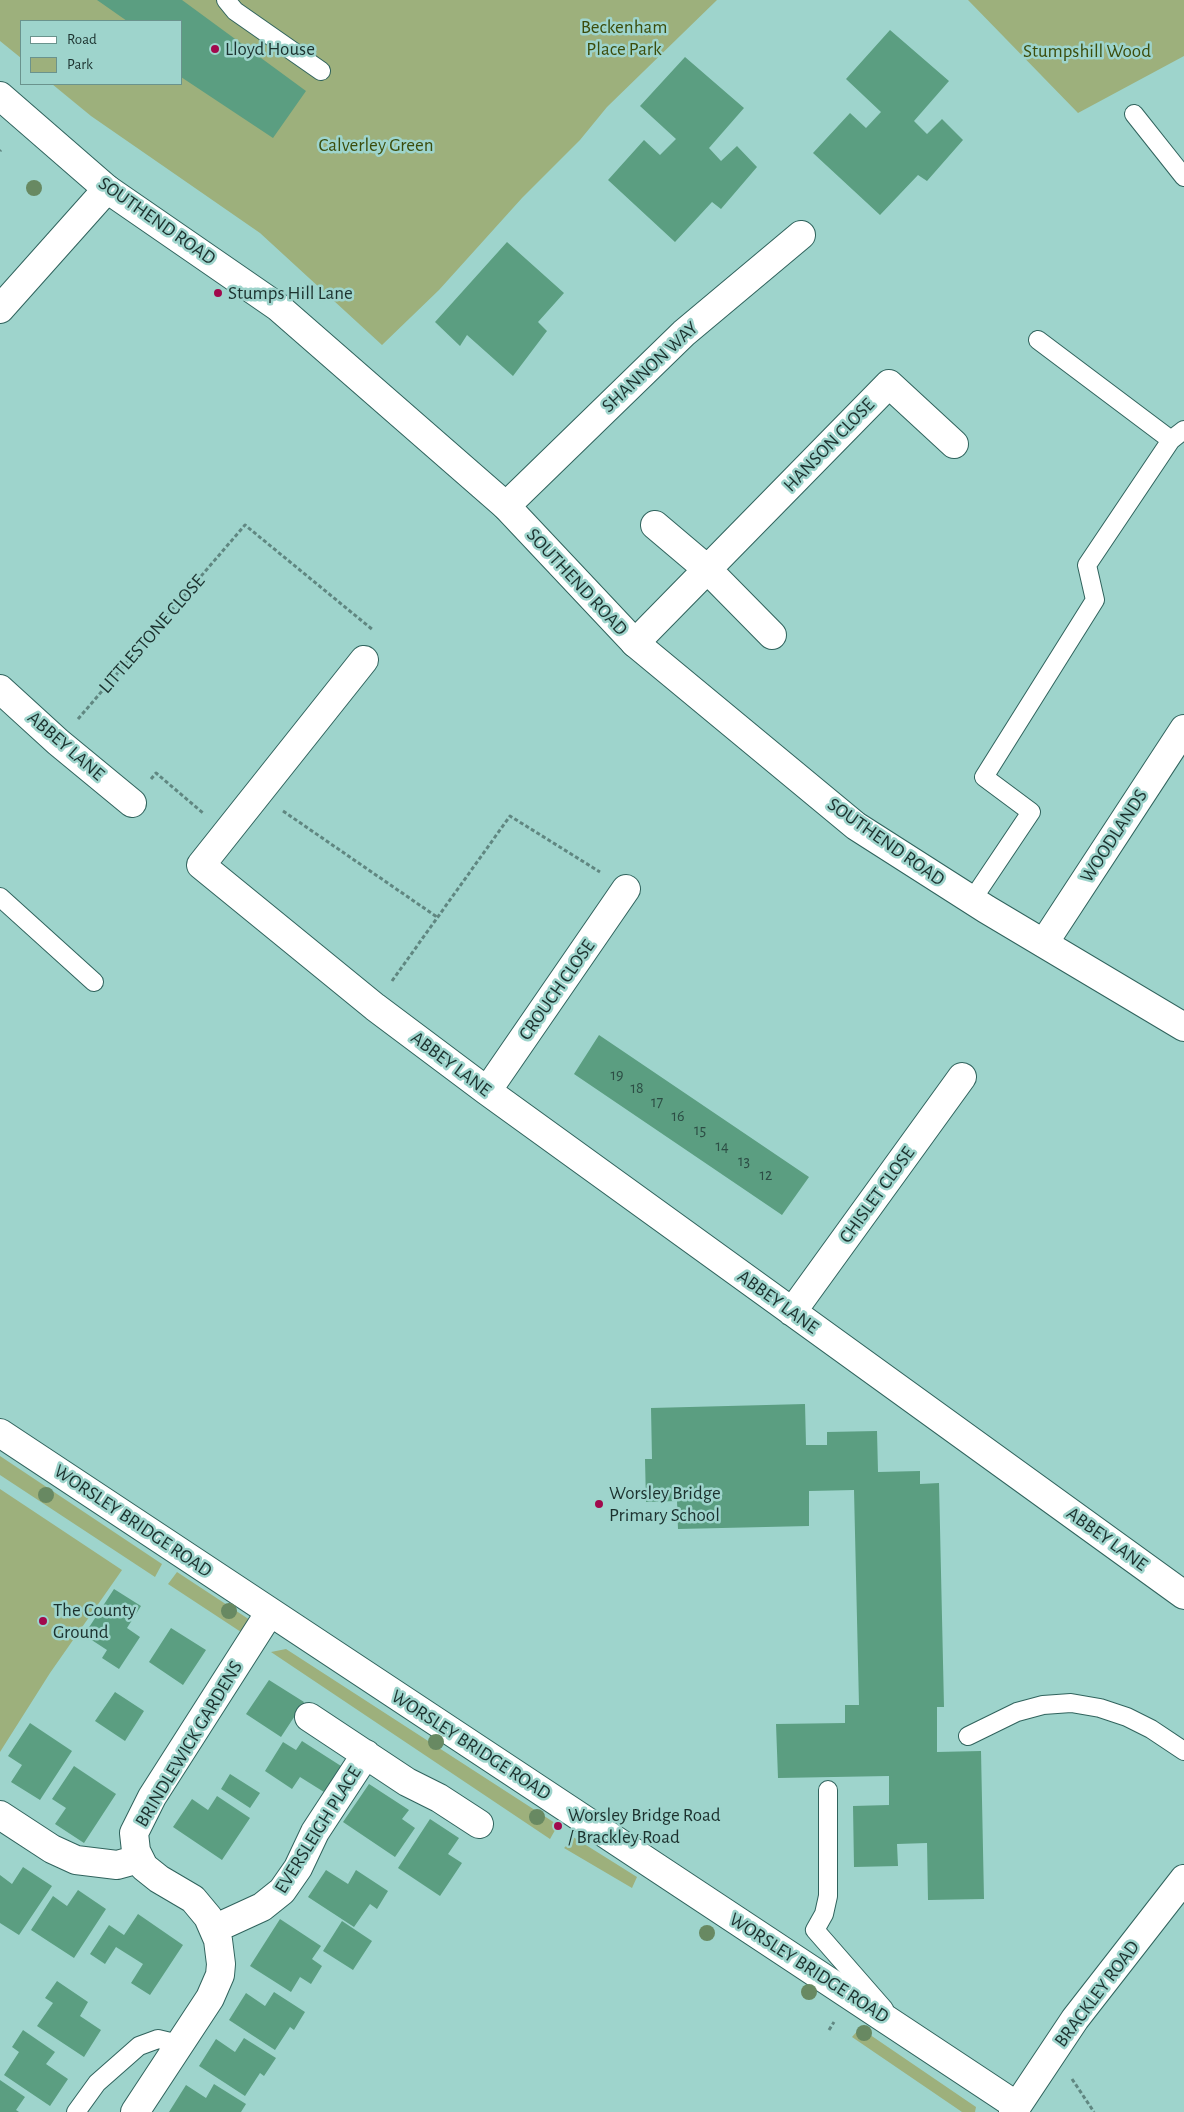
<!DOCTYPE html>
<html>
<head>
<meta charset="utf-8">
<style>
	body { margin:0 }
	#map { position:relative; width:1184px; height:2112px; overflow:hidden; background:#9ed4cc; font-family:"Alegreya Sans",sans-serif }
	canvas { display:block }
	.legend { position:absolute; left:20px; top:20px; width:162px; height:65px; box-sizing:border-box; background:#9ed4cc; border:1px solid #6a938d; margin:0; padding:6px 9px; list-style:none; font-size:15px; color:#1c322f }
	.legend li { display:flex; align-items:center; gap:10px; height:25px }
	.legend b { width:25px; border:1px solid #6a938d }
</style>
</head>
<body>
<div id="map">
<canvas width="1184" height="2112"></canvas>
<ul class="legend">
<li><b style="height:6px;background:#fff"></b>Road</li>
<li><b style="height:14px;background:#9db07c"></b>Park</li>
</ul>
</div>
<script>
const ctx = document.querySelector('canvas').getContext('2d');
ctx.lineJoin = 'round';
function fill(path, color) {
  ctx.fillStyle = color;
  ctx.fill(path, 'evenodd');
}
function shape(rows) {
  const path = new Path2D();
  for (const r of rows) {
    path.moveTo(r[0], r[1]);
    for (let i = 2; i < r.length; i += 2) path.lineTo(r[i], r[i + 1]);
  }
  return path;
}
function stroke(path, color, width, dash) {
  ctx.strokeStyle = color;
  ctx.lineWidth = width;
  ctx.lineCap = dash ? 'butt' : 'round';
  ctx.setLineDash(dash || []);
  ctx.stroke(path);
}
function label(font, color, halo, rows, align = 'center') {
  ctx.font = font + ' "Alegreya Sans",sans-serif';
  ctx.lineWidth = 5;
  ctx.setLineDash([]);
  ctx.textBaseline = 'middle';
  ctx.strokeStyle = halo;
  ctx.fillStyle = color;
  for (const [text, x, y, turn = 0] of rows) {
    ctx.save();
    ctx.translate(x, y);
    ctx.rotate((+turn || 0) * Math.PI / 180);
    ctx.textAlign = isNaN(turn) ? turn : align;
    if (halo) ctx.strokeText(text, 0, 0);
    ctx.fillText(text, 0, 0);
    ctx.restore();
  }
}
const green = shape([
	[0,0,717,0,607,107,580,140,522,198,439,290,382,345,260,233,91,116,52,84,181,84,181,21,21,21,21,58,0,41],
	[968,0,1184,0,1184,56,1078,113],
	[0,1456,162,1564,155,1577,0,1475],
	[0,1489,122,1570,50,1673,0,1752],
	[177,1572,250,1620,244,1634,168,1584],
	[286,1649,558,1825,550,1839,271,1652],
	[570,1835,637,1877,632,1888,564,1848,569,1843],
	[860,2028,976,2107,975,2112,962,2112,852,2037]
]);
const building = shape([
	[97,0,182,0,306,91,273,138,181,77,181,21,127,21],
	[890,30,949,81,914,121,927,134,942,119,963,140,927,181,918,175,880,215,813,153,850,113,866,128,881,112,846,79],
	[685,57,744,108,709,148,721,161,737,146,757,167,721,209,712,202,675,242,608,180,644,140,660,155,676,139,640,106],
	[507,242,564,293,538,322,547,331,513,376,467,335,460,346,435,322],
	[599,1035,809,1177,782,1215,574,1074],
	[805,1404,806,1445,827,1445,827,1432,877,1431,878,1472,920,1471,920,1484,939,1483,944,1707,937,1707,937,1752,981,1751,984,1899,928,1900,927,1843,897,1844,898,1866,854,1867,853,1806,889,1805,889,1776,778,1778,776,1724,845,1723,845,1705,859,1705,854,1490,809,1491,809,1526,678,1529,677,1501,646,1502,645,1459,652,1459,651,1408],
	[114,1589,141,1606,127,1628,140,1637,119,1669,102,1658,107,1650,84,1635],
	[171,1628,206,1650,183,1685,149,1662],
	[269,1680,304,1702,281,1737,246,1714],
	[115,1692,144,1711,125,1741,95,1721],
	[30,1723,72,1751,40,1800,11,1782,22,1765,8,1756],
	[302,1741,341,1766,324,1792,300,1777,292,1789,265,1771,283,1742,296,1750],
	[74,1766,116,1794,84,1843,55,1824,66,1808,52,1799],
	[230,1774,260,1793,250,1808,221,1789],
	[369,1784,409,1810,402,1819,415,1828,395,1857,343,1822],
	[217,1796,250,1818,222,1860,173,1827,192,1799,208,1810],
	[430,1819,459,1838,448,1854,462,1863,440,1896,398,1868],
	[23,1867,52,1886,19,1935,0,1923,0,1875,12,1884],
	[326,1870,348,1884,356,1870,388,1891,377,1909,370,1904,354,1927,308,1897],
	[78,1890,106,1909,74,1958,31,1930,53,1896,67,1906],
	[138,1914,183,1945,150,1995,131,1983,143,1964,116,1947,105,1964,90,1954,109,1925,124,1935],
	[280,1919,321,1946,312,1959,322,1966,311,1984,300,1977,291,1992,250,1966],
	[342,1921,372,1941,353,1970,323,1951],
	[57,1981,88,2002,80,2016,101,2030,84,2057,37,2026,53,2003,45,1998],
	[274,1992,305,2012,294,2030,290,2027,275,2050,229,2020,246,1993,265,2006],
	[23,2030,55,2052,46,2064,68,2079,50,2106,4,2075,19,2052,12,2047],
	[244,2038,276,2058,264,2076,260,2073,245,2096,199,2066,216,2039,235,2052],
	[0,2080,25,2097,16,2110,19,2112,0,2112],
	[214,2084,246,2104,241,2112,169,2112,186,2085,206,2098]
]);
const path = shape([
	[0,151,1,150],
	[78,719,245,525,373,630],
	[151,779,156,773,203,813],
	[283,811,437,917],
	[392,981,510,816,600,872],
	[829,2030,834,2022],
	[1072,2079,1094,2112]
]);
const service = shape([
	[226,0,235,11,321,71],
	[1134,114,1184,177],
	[1171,440,1184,430],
	[0,897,94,982],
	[972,900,1031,812,984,777,1095,600,1087,565,1171,440,1038,340],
	[968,1736,1017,1712,1043,1705,1071,1703,1100,1708,1127,1717,1151,1729,1184,1751],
	[828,1790,828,1896,824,1914,815,1930,884,2009],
	[76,2112,97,2083,139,2046,158,2039,179,2044]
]);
const minor = shape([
	[0,309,107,189],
	[506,506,684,333,801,235],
	[655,525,707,569,772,635],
	[635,643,889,384,954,444],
	[364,660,201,865,375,1007,487,1091,1184,1595],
	[0,689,58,742,132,803],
	[1044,943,1184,729],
	[487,1091,626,889],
	[792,1312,962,1077],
	[0,1433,1017,2106],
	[309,1717,407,1782,439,1798,479,1824],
	[0,1815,52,1849,76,1860,117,1865,139,1859],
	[214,1929,262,1907,282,1891,298,1868,315,1832,366,1754],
	[135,2112,210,1998,220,1975,221,1964,218,1940,208,1917,193,1899,159,1879,144,1867,136,1851,134,1833,152,1797,270,1612],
	[1013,2112,1075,2019,1184,1879]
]);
const primary = shape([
	[0,96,107,189,278,307,506,506,635,643,856,826,986,909,1184,1027]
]);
const trees = [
	[34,188],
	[46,1495],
	[229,1611],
	[436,1742],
	[537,1817],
	[707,1933],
	[809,1992],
	[864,2033]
];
const markers = [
	[215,49,5,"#a1094c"],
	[218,293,5,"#a1094c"],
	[599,1504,5,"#a1094c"],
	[43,1621,5,"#a1094c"],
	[558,1826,5,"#a1094c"]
];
const numberNames = [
	["19",617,1075],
	["18",637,1088],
	["17",657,1102],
	["16",678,1116],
	["15",700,1130],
	["14",722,1146],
	["13",744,1161],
	["12",766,1175]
];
const parkNames = [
	["Beckenham",624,27],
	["Place Park",624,49],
	["Stumpshill Wood",1087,51],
	["Calverley Green",376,145]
];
const poiNames = [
	["Lloyd House",225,49],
	["Stumps Hill Lane",228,293],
	["Worsley Bridge",609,1493],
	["Primary School",609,1515],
	["The County",53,1610],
	["Ground",53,1632],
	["Worsley Bridge Road",568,1815],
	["/ Brackley Road",568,1837]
];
const streetNames = [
	["SOUTHEND ROAD",157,221,35],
	["SHANNON WAY",650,367,-43],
	["HANSON CLOSE",829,445,-46],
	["SOUTHEND ROAD",577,582,47],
	["LITTLESTONE CLOSE",152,634,-49],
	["ABBEY LANE",66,746,41],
	["WOODLANDS",1114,836,-57],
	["SOUTHEND ROAD",886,842,35],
	["CROUCH CLOSE",557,990,-55],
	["ABBEY LANE",451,1064,37],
	["CHISLET CLOSE",877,1195,-54],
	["ABBEY LANE",778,1302,36],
	["WORSLEY BRIDGE ROAD",133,1521,34],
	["ABBEY LANE",1107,1539,36],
	["BRINDLEWICK GARDENS",189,1744,-59],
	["WORSLEY BRIDGE ROAD",471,1745,33],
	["EVERSLEIGH PLACE",318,1830,-58],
	["WORSLEY BRIDGE ROAD",809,1968,33],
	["BRACKLEY ROAD",1097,1994,-53]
];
fill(green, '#9db07c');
fill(building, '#5b9e81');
stroke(service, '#30635d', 20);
stroke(minor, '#30635d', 30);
stroke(primary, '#30635d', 30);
stroke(path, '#608781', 3, [4, 2.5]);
stroke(service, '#fff', 18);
stroke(minor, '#fff', 28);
stroke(primary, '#fff', 28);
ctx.fillStyle = '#688962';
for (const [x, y] of trees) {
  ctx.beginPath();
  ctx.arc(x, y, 8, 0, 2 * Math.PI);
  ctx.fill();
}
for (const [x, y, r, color] of markers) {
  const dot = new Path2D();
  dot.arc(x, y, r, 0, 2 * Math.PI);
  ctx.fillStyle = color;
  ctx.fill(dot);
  stroke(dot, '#9ed4cc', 2);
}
label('16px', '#2c4d44', null, numberNames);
label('19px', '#3b4c0b', '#9ed4cc', parkNames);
label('19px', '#1c322f', '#9ed4cc', poiNames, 'left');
label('19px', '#1c322f', '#9ed4cc', streetNames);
</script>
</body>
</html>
